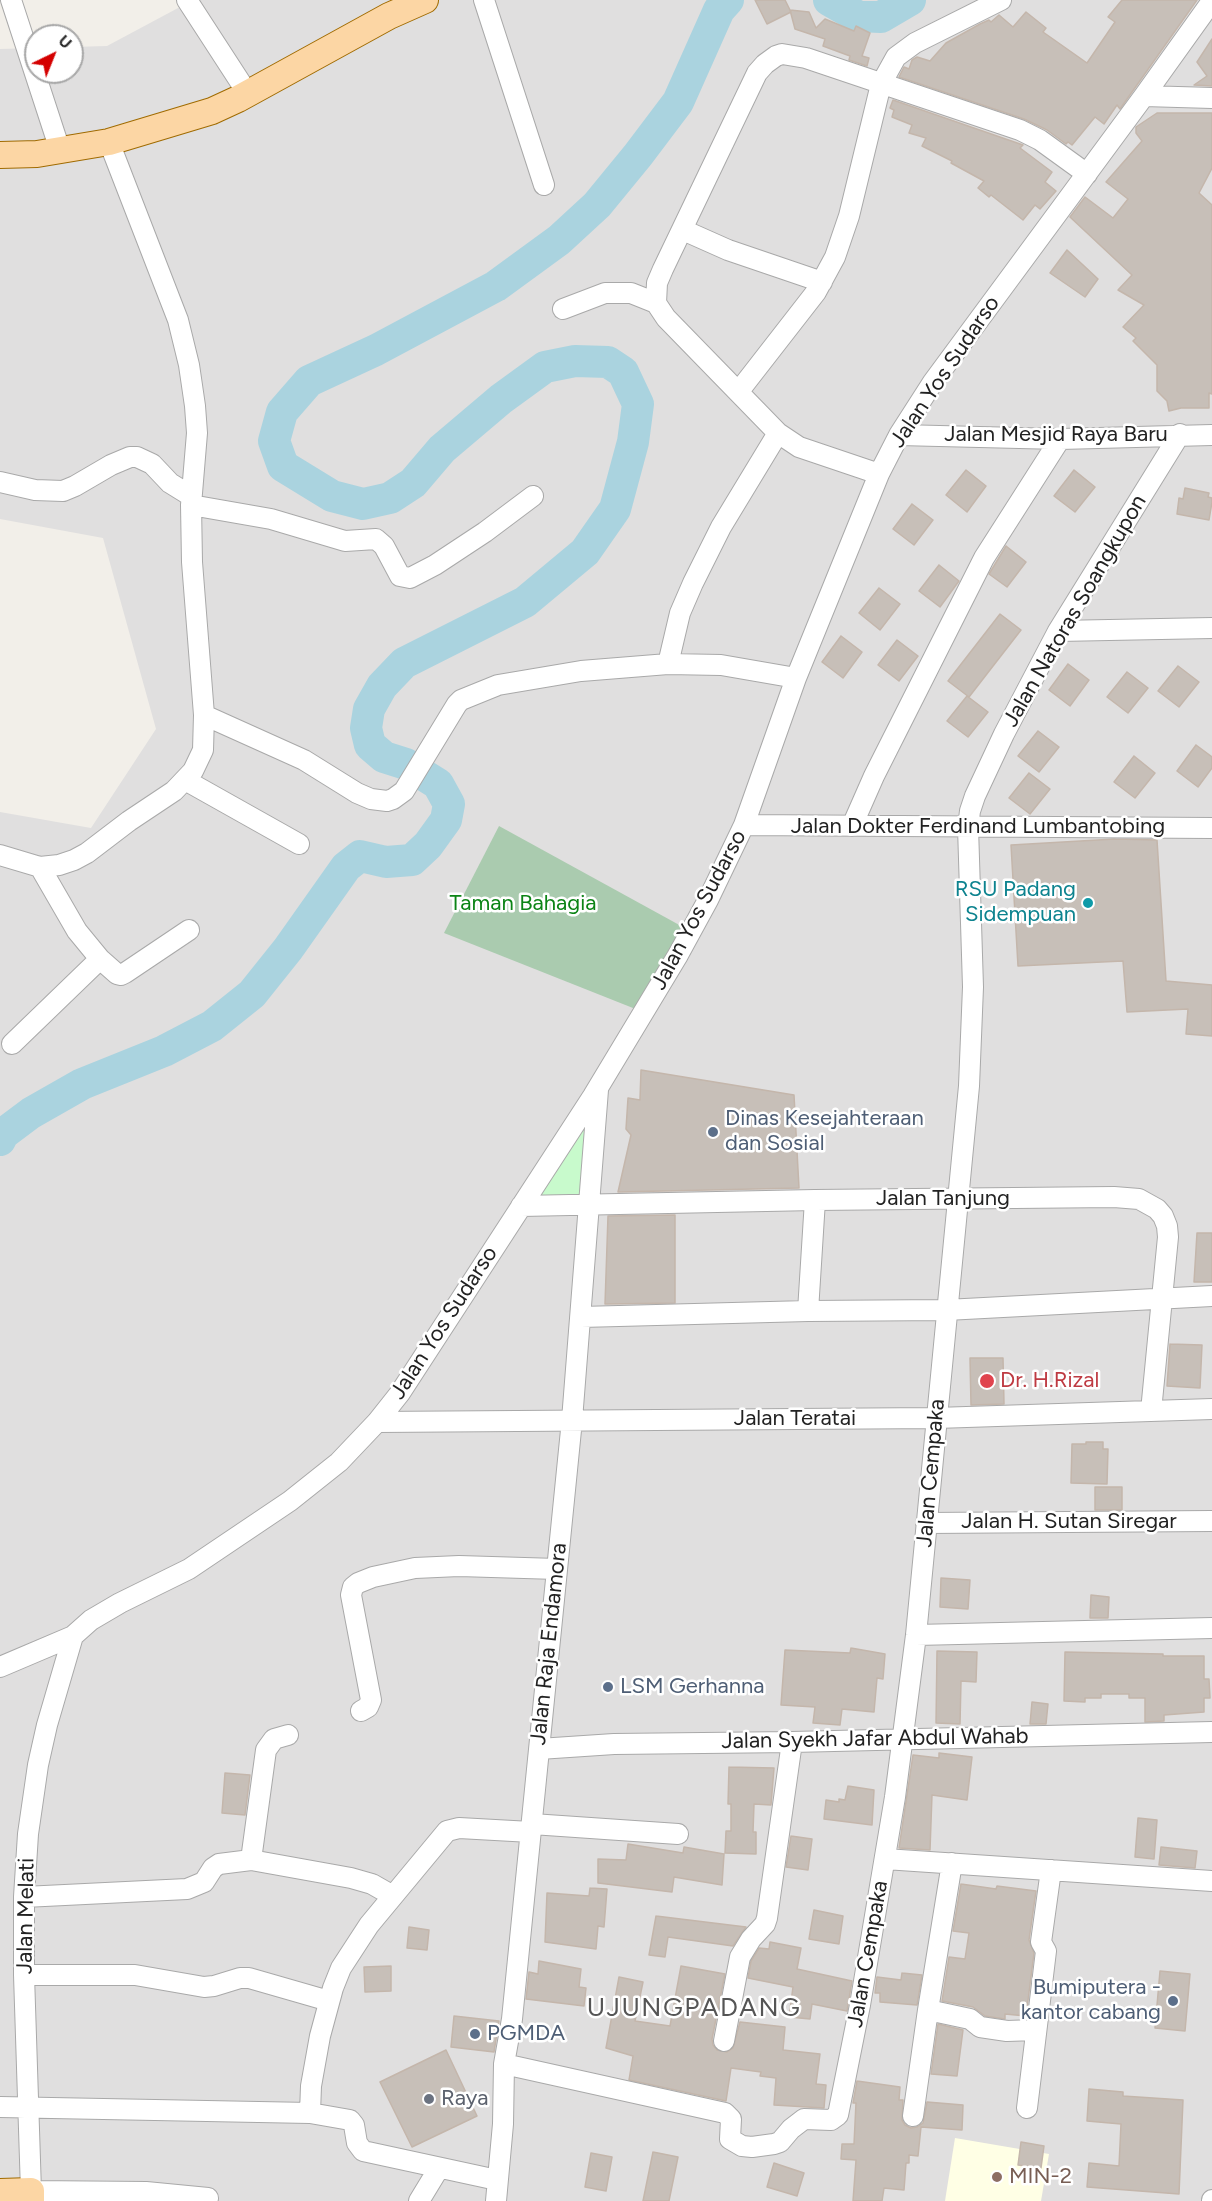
<!DOCTYPE html>
<html>
<head>
<meta charset="utf-8">
<style>
	body { margin:0 }
	#map { position:relative; width:1212px; height:2201px; overflow:hidden; background:#f2efe9; font-family:Figtree,sans-serif }
	canvas { display:block }
	.north { position:absolute; left:24px; top:24px; width:60px; height:60px; box-sizing:border-box; background:#fff; border:2px solid #a7a7a7; border-radius:50%; rotate:43deg; font-size:16px; font-weight:700; line-height:24px; text-align:center; color:#222 }
	.north::after { content:''; display:block; margin:auto; width:21px; height:27px; background:#d40000; clip-path:polygon(50% 0,100% 100%,50% 72%,0 100%) }
</style>
</head>
<body>
<div id="map">
<canvas width="1212" height="2201"></canvas>
<div class="north">U</div>
</div>
<script>
const ctx = document.querySelector('canvas').getContext('2d');
ctx.lineJoin = 'round';
function fill(path, color) {
  ctx.fillStyle = color;
  ctx.fill(path, 'evenodd');
}
function shape(rows) {
  const path = new Path2D();
  for (const r of rows) {
    path.moveTo(r[0], r[1]);
    for (let i = 2; i < r.length; i += 2) path.lineTo(r[i], r[i + 1]);
  }
  return path;
}
function stroke(path, color, width, dash) {
  ctx.strokeStyle = color;
  ctx.lineWidth = width;
  ctx.lineCap = dash ? 'butt' : 'round';
  ctx.setLineDash(dash || []);
  ctx.stroke(path);
}
function label(font, color, halo, rows, align = 'center') {
  ctx.font = font + ' Figtree,sans-serif';
  ctx.lineWidth = 5;
  ctx.setLineDash([]);
  ctx.textBaseline = 'middle';
  ctx.strokeStyle = halo;
  ctx.fillStyle = color;
  for (const [text, x, y, turn = 0] of rows) {
    ctx.save();
    ctx.translate(x, y);
    ctx.rotate((+turn || 0) * Math.PI / 180);
    ctx.textAlign = isNaN(turn) ? turn : align;
    if (halo) ctx.strokeText(text, 0, 0);
    ctx.fillText(text, 0, 0);
    ctx.restore();
  }
}
const residential = shape([
	[193,0,1212,0,1212,2201,0,2201,0,812,91,828,156,729,103,538,0,519,0,49,36,48,36,72,72,72,72,47,107,46]
]);
const education = shape([
	[955,2138,1049,2154,1041,2201,945,2201]
]);
const cemetery = shape([
	[499,826,683,927,638,1010,444,933]
]);
const park = shape([
	[593,1096,587,1201,527,1202]
]);
const river = shape([
	[829,0,857,16,881,17,910,0],
	[0,1140,3,1134,31,1113,82,1084,164,1051,212,1026,252,994,288,949,346,867,360,856,386,862,412,860,428,845,446,820,449,804,438,784,406,764,384,757,370,745,366,728,369,709,382,686,404,663,525,602,585,552,615,509,633,442,638,404,623,372,608,362,575,361,545,367,501,399,442,449,413,483,390,498,363,504,332,496,283,466,274,441,282,412,309,381,376,350,496,286,559,240,597,205,638,155,678,102,719,10,728,0]
]);
const building = shape([
	[755,0,785,0,791,12,767,24,755,0],
	[1122,0,1197,0,1120,109,1117,105,1104,124,1095,117,1072,145,1068,142,1066,144,1047,130,1024,119,899,77,904,67,909,69,912,60,917,57,930,61,946,43,980,24,989,20,991,22,999,15,1013,27,1026,12,1046,28,1043,32,1087,63,1115,22,1108,17,1122,0],
	[790,10,809,12,816,28,825,19,854,31,856,26,870,33,862,56,869,58,867,66,849,60,850,56,823,46,825,39,795,29,790,10],
	[1212,39,1212,86,1194,85,1207,76,1197,62,1212,39],
	[893,100,1023,145,1020,148,1052,172,1045,182,1056,191,1040,209,1035,205,1023,220,991,195,989,197,978,188,984,181,951,163,952,161,922,146,926,138,909,133,912,125,892,117,894,110,890,108,893,100],
	[1157,113,1212,113,1212,168,1199,193,1212,205,1212,394,1209,393,1209,408,1181,408,1169,411,1167,401,1157,391,1157,365,1133,341,1136,338,1123,327,1144,305,1118,290,1132,275,1070,217,1085,197,1113,218,1128,199,1106,182,1142,141,1136,133,1136,127,1157,113],
	[1067,250,1098,279,1085,297,1050,273,1067,250],
	[966,470,986,486,967,512,946,495,966,470],
	[1074,470,1095,487,1075,512,1054,496,1074,470],
	[1185,488,1209,493,1208,497,1212,498,1212,502,1209,520,1177,514,1179,498,1183,499,1185,488],
	[912,504,933,520,914,545,893,529,912,504],
	[1006,546,1026,562,1007,587,989,574,1006,546],
	[939,565,959,581,940,607,919,591,939,565],
	[879,588,900,604,880,630,859,613,879,588],
	[1000,614,1021,630,969,697,948,681,1000,614],
	[841,636,862,652,843,678,822,662,841,636],
	[897,640,918,656,899,681,878,665,897,640],
	[1068,664,1089,680,1070,706,1049,690,1068,664],
	[1178,666,1199,682,1179,707,1158,691,1178,666],
	[1127,672,1148,688,1128,713,1107,697,1127,672],
	[967,696,988,712,968,737,947,721,967,696],
	[1038,731,1059,747,1039,772,1018,756,1038,731],
	[1196,745,1212,757,1212,768,1198,787,1177,771,1196,745],
	[1134,756,1155,773,1135,798,1114,782,1134,756],
	[1029,773,1050,789,1030,814,1009,798,1029,773],
	[1115,839,1157,840,1166,981,1212,985,1212,1036,1186,1034,1188,1009,1127,1012,1123,961,1018,966,1011,845,1115,839],
	[641,1070,794,1095,799,1188,618,1192,631,1135,626,1129,628,1098,640,1100,641,1070],
	[675,1215,675,1303,605,1304,608,1216,675,1215],
	[1197,1233,1212,1233,1212,1282,1194,1282,1197,1233],
	[1170,1344,1202,1345,1200,1388,1167,1386,1170,1344],
	[970,1358,1003,1358,1004,1404,971,1405,970,1358],
	[1086,1442,1103,1442,1103,1449,1108,1449,1107,1484,1071,1483,1072,1444,1086,1444,1086,1442],
	[1095,1487,1122,1487,1122,1510,1095,1510,1095,1487],
	[941,1578,970,1580,968,1609,940,1607,941,1578],
	[1091,1595,1109,1597,1108,1618,1090,1618,1091,1595],
	[851,1648,885,1654,883,1679,877,1678,874,1712,842,1709,840,1725,813,1723,815,1707,781,1705,785,1650,850,1653,851,1648],
	[937,1651,977,1652,976,1682,961,1681,960,1724,936,1723,937,1651],
	[1065,1652,1163,1654,1163,1656,1204,1656,1204,1679,1209,1679,1210,1698,1204,1698,1204,1712,1164,1715,1164,1721,1145,1722,1145,1698,1129,1698,1129,1694,1101,1694,1101,1698,1085,1698,1085,1702,1064,1701,1065,1652],
	[1032,1702,1048,1704,1046,1724,1030,1724,1032,1702],
	[939,1753,972,1757,967,1800,932,1795,930,1850,899,1848,913,1755,939,1758,939,1753],
	[729,1767,774,1768,771,1805,754,1804,753,1832,756,1832,756,1854,725,1853,726,1831,731,1831,731,1804,728,1804,729,1767],
	[225,1773,250,1775,245,1815,222,1813,225,1773],
	[848,1786,874,1790,872,1825,824,1819,826,1800,839,1802,839,1799,845,1800,848,1786],
	[1138,1818,1157,1820,1154,1859,1135,1857,1138,1818],
	[791,1836,812,1839,808,1870,786,1867,791,1836],
	[628,1844,683,1853,684,1847,724,1854,722,1885,674,1877,672,1892,598,1883,598,1859,626,1860,628,1844],
	[1161,1847,1197,1851,1195,1868,1159,1865,1161,1847],
	[961,1884,996,1889,997,1886,1036,1891,1029,1940,1034,1953,1026,2016,1005,2014,1005,2019,985,2016,973,2007,942,2001,949,1957,965,1959,969,1933,953,1931,961,1884],
	[590,1888,607,1889,604,1927,598,1926,596,1949,545,1942,547,1893,589,1896,590,1888],
	[814,1910,843,1916,839,1944,809,1939,814,1910],
	[656,1916,746,1927,733,1946,668,1937,665,1957,649,1955,656,1916],
	[409,1927,429,1930,427,1950,407,1948,409,1927],
	[770,1942,801,1948,797,1969,852,1981,847,2011,812,2004,810,2019,789,2017,793,1987,748,1978,751,1961,759,1948,769,1949,770,1942],
	[539,1961,581,1969,579,1987,586,1988,584,2006,526,1999,529,1972,538,1974,539,1961],
	[391,1966,391,1991,365,1992,364,1967,391,1966],
	[681,1966,725,1974,712,2039,713,2045,717,2050,727,2052,733,2048,740,2022,785,2027,783,2050,820,2054,816,2084,826,2085,824,2108,774,2105,776,2078,760,2076,761,2072,731,2068,726,2101,629,2080,633,2056,606,2048,619,1977,643,1982,635,2021,670,2026,681,1966],
	[1160,1971,1190,1974,1185,2031,1155,2028,1160,1971],
	[902,1973,922,1975,917,2005,880,2002,880,1993,875,1993,877,1977,901,1980,902,1973],
	[454,2016,499,2021,494,2052,451,2047,454,2016],
	[938,2024,963,2030,957,2076,931,2074,938,2024],
	[446,2050,477,2116,412,2147,380,2082,446,2050],
	[857,2081,900,2087,899,2100,903,2100,902,2120,905,2125,911,2128,917,2127,923,2123,927,2102,963,2105,962,2130,921,2127,918,2156,909,2155,909,2163,906,2163,904,2190,884,2188,882,2201,853,2201,856,2160,841,2159,842,2144,854,2144,856,2103,853,2103,857,2081],
	[1089,2089,1123,2092,1123,2096,1183,2100,1179,2194,1087,2187,1089,2163,1119,2166,1121,2124,1087,2121,1089,2089],
	[1021,2142,1044,2146,1041,2168,1018,2165,1021,2142],
	[653,2152,678,2157,669,2201,643,2201,653,2152],
	[591,2153,612,2157,606,2191,585,2187,591,2153],
	[774,2163,804,2173,797,2196,767,2187,774,2163]
]);
const minor = shape([
	[11,0,60,150],
	[187,0,248,94],
	[484,0,544,185],
	[1144,96,1212,98],
	[683,230,728,250,822,282],
	[563,309,605,293,631,293,656,303],
	[739,391,816,292,835,257,849,216,881,84,896,57,915,43,1001,0],
	[899,435,1060,439,1212,435],
	[879,474,799,447,778,433,666,318,656,303,657,283,663,269,757,73,765,64,776,56,782,54,806,58,1020,130,1040,140,1087,174],
	[0,482,35,490,63,491,75,486,111,465,130,457,137,457,152,464,170,483,191,496],
	[191,505,271,519,345,541,376,539,384,546,400,576,410,578,435,565,485,532,533,496],
	[1058,631,1212,628],
	[668,664,680,613,693,583,721,527,778,433],
	[204,715,304,760,357,793,371,799,387,801,393,799,404,791,457,704,461,700,498,685,581,671,668,664,721,665,796,678],
	[185,780,299,844],
	[744,825,1212,828],
	[852,826,874,776,984,558,1060,439],
	[0,855,40,867,59,865,74,860,87,853,129,821,174,791,193,771,203,750,204,715,192,562,191,505,197,433,195,406,189,365,178,320,109,142],
	[40,867,77,931,100,959,117,974,121,975,125,973,189,930],
	[12,1044,100,959],
	[521,1206,815,1200,1114,1197,1139,1199,1157,1209,1163,1216,1167,1226,1168,1237,1151,1411],
	[808,1311,815,1200],
	[581,1317,808,1311,946,1310,1212,1296],
	[377,1422,936,1418,1212,1409],
	[926,1523,1212,1521],
	[916,1635,1212,1628],
	[0,1667,73,1636],
	[361,1711,368,1707,371,1700,351,1595,353,1587,358,1583,373,1577,415,1568,459,1566,557,1569],
	[539,1749,614,1744,792,1742,1212,1732],
	[532,1824,678,1834],
	[885,1859,1212,1881],
	[251,1860,266,1750,274,1739,288,1735],
	[952,1863,928,2010,970,2019,980,2027,1007,2031,1035,2030],
	[24,1897,187,1889,204,1882,213,1868,219,1864,251,1860,351,1878,372,1884,393,1896],
	[24,1975,135,1975,204,1987,214,1986,240,1978,249,1978,329,2001],
	[724,2041,740,1957,751,1939,765,1924,767,1918,792,1742],
	[504,2064,725,2113,731,2119,730,2139,742,2146,752,2147,774,2144,780,2142,791,2129,804,2119,831,2120,838,2115,860,2005,895,1797,916,1635,969,1086,973,987,968,827,970,811,975,796,1004,734,1058,631,1180,434],
	[0,2107,310,2113,311,2086,320,2036,333,1988,341,1968,369,1925,447,1831,459,1828,531,1832],
	[1027,2108,1046,1951,1041,1942,1051,1870],
	[310,2113,350,2120,354,2125,357,2143,363,2151,497,2180],
	[913,2116,928,2010],
	[208,2198,146,2192,31,2191,24,1975,24,1897,28,1834,38,1765,47,1725,73,1636,91,1620,120,1603,189,1569,290,1501,339,1462,377,1422,400,1393,593,1096,678,955,708,900,744,825,796,678,879,474,899,435,933,382,1144,96,1212,1],
	[419,2201,439,2168],
	[496,2201,503,2124,504,2064,512,2019,572,1420,598,1090],
	[1212,2201,1212,2200]
]);
const major = shape([
	[0,155,37,154,109,142,212,111,238,99,389,16,425,0],
	[0,2192,31,2191,31,2201]
]);
const markers = [
	[1088,903,6,"#0f9aa8"],
	[713,1132,6,"#5c6f8a"],
	[987,1381,8,"#e0444e"],
	[608,1687,6,"#5c6f8a"],
	[1173,2001,6,"#5c6f8a"],
	[475,2034,6,"#5c6f8a"],
	[429,2099,6,"#6b7280"],
	[997,2177,6,"#8d6e63"]
];
const streetNames = [
	["Jalan Yos Sudarso",945,372,-56],
	["Jalan Mesjid Raya Baru",1056,435],
	["Jalan Natoras Soangkupon",1075,611,-60],
	["Jalan Dokter Ferdinand Lumbantobing",978,827],
	["Jalan Yos Sudarso",699,910,-62],
	["Jalan Tanjung",943,1199],
	["Jalan Yos Sudarso",444,1323,-57],
	["Jalan Teratai",795,1419],
	["Jalan Cempaka",931,1473,-85],
	["Jalan H. Sutan Siregar",1069,1522],
	["Jalan Raja Endamora",549,1644,-84],
	["Jalan Syekh Jafar Abdul Wahab",875,1739,-1],
	["Jalan Melati",26,1916,-89],
	["Jalan Cempaka",868,1954,-80]
];
const cultureNames = [
	["RSU Padang",1076,890],
	["Sidempuan",1076,915]
];
const parkNames = [
	["Taman Bahagia",523,904]
];
const serviceNames = [
	["Dinas Kesejahteraan",725,1119],
	["dan Sosial",725,1144],
	["LSM Gerhanna",620,1687],
	["Bumiputera -",1161,1988,"right"],
	["kantor cabang",1161,2013,"right"],
	["PGMDA",487,2034]
];
const healthNames = [
	["Dr. H.Rizal",1000,1381]
];
const worshipNames = [
	["Raya",441,2099]
];
const educationNames = [
	["MIN-2",1009,2177]
];
const quarterNames = [
	["UJUNGPADANG",694,2008]
];
fill(residential, '#e0dfdf');
fill(education, '#ffffe5');
fill(cemetery, '#aacbaf');
fill(park, '#c8facc');
stroke(river, '#aad3df', 32);
fill(building, '#c7bfb8');
stroke(building, '#c4b6ab', 1.5);
stroke(minor, '#a9a9a9', 22);
stroke(major, '#a06b00', 28);
stroke(minor, '#fff', 20);
stroke(major, '#fcd6a4', 26);
for (const [x, y, r, color] of markers) {
  const dot = new Path2D();
  dot.arc(x, y, r, 0, 2 * Math.PI);
  ctx.fillStyle = color;
  ctx.fill(dot);
  stroke(dot, '#fff', 2);
}
label('22px', '#222', '#fff', streetNames);
label('22px', '#0d838f', '#fff', cultureNames, 'right');
label('22px', '#0c8416', '#fff', parkNames);
label('22px', '#4e5e75', '#fff', serviceNames, 'left');
label('22px', '#be3a42', '#fff', healthNames, 'left');
label('22px', '#5b616d', '#fff', worshipNames, 'left');
label('22px', '#785e54', '#fff', educationNames, 'left');
ctx.letterSpacing = '1.5px';
label('26px', '#555', '#fff', quarterNames);
ctx.letterSpacing = '0px';
</script>
</body>
</html>
